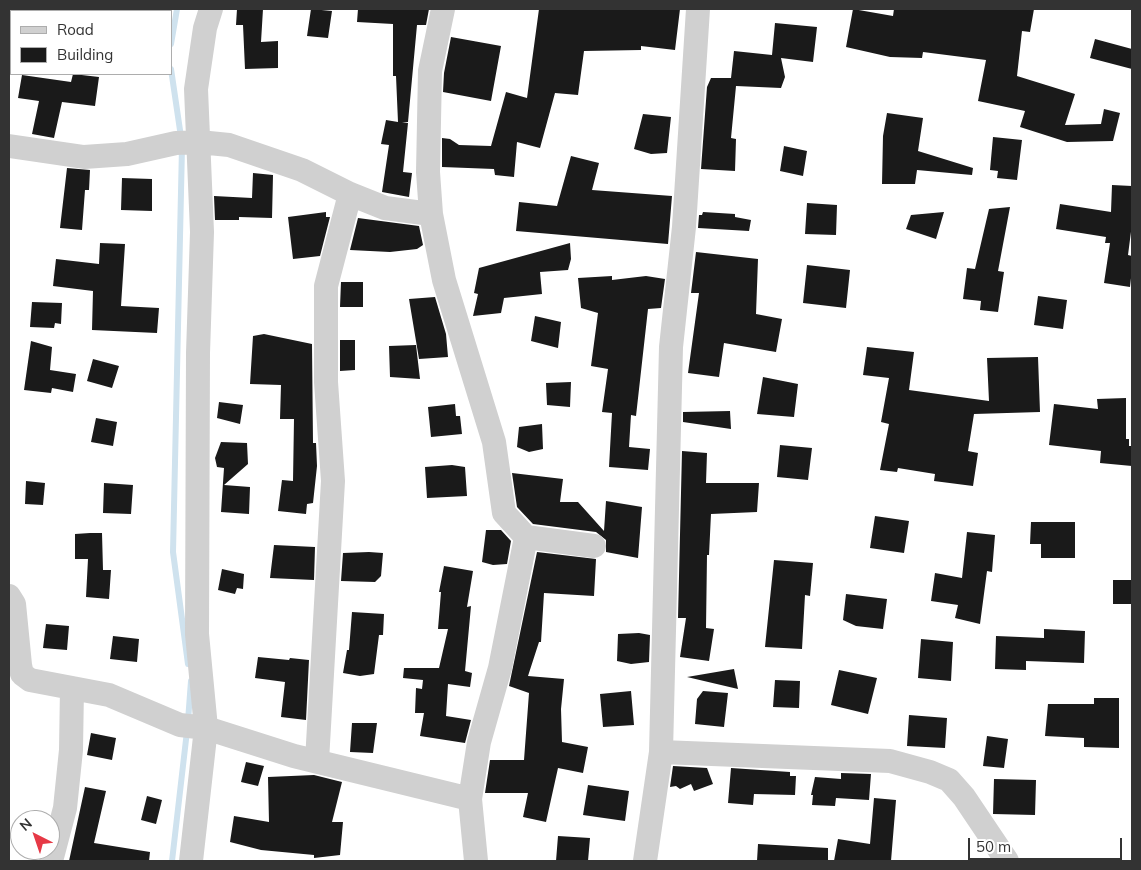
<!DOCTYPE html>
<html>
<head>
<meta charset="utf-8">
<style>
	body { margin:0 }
	#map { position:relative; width:1141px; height:870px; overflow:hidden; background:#fff; font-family:Mulish,sans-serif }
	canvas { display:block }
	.frame { position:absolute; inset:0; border:10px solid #333; pointer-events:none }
	.legend { position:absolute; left:10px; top:10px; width:162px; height:65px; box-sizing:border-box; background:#fff; border:1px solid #adadad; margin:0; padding:6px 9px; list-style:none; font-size:15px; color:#333 }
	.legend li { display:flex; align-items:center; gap:10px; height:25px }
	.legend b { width:25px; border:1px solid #adadad }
	.north { position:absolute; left:10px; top:810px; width:50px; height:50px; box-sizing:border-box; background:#fff; border:1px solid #adadad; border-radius:50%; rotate:319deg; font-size:14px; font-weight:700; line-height:20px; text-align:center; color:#333 }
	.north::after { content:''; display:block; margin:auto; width:18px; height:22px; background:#e63946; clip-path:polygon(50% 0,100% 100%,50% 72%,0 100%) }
	.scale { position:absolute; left:968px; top:838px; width:154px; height:22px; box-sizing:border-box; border:2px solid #333; border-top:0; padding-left:6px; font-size:15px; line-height:18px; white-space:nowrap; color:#333; -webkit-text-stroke:4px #fff; paint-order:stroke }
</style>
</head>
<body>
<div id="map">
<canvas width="1141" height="870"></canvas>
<div class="frame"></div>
<ul class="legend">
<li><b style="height:6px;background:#d0d0d0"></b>Road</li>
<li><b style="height:14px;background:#1a1a1a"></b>Building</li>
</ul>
<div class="north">N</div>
<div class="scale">50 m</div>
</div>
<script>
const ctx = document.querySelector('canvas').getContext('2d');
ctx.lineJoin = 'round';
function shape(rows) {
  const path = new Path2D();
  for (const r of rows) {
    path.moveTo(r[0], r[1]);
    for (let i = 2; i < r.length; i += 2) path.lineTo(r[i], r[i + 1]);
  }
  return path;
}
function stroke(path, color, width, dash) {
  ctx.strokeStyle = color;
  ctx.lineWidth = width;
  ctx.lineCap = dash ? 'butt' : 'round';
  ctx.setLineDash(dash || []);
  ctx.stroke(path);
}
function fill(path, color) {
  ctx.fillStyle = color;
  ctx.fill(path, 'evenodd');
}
const stream = shape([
	[171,44,177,9],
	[171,69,181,137],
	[182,147,173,552,188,664],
	[188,721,191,681],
	[172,861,187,731]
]);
const building = shape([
	[237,9,263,9,261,42,278,41,278,68,245,69,243,25,236,25],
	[311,9,332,11,328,38,307,36],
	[358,9,429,9,426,25,417,25,408,122,402,122,408,123,403,172,412,173,409,197,382,192,389,145,381,144,386,120,398,122,396,76,393,76,393,24,357,22],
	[539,9,680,9,675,50,641,46,641,50,584,51,578,95,555,93,540,148,517,142,514,177,495,175,494,169,442,167,442,138,450,139,459,145,491,146,506,92,527,98],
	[853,9,893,16,894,9,1034,9,1030,32,1022,31,1017,76,1075,94,1065,125,1101,124,1104,109,1120,113,1113,141,1067,142,1020,127,1025,111,978,101,986,60,923,52,922,58,890,57,846,47],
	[775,23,817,27,813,62,781,58,785,77,781,88,736,86,731,138,736,139,735,171,701,169,707,87,711,78,731,78,734,51,772,55],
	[451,37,501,46,491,101,443,92,444,73],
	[1095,39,1132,49,1132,69,1090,58],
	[73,74,99,77,95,106,62,102,54,138,32,134,39,101,18,98,22,75,71,82],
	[887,113,923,118,918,151,973,168,972,175,917,170,915,184,882,184,883,136],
	[643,114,671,117,667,153,651,154,634,149],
	[993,137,1022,140,1017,180,997,178,998,171,990,170],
	[784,146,807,151,803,176,780,171],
	[571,156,599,163,592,190,672,196,668,244,516,231,519,202,557,206],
	[67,168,90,170,89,190,85,190,82,230,60,228],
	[253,173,273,175,272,218,239,217,239,220,215,220,214,196,252,198],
	[122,178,152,179,152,211,121,210],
	[1112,185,1132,186,1132,224,1128,255,1132,256,1132,269,1130,287,1104,283,1110,243,1105,243,1106,237,1056,229,1060,204,1111,212],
	[807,203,837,205,836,235,805,234],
	[1010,207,998,271,1004,272,998,312,980,310,981,301,963,299,967,268,975,269,989,209],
	[326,212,326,217,330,217,320,256,293,259,288,217],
	[703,212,735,214,735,217,751,220,749,231,698,228,699,215,702,215],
	[944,212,936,239,906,229,911,215],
	[358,218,419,226,423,245,417,249,390,252,350,250],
	[100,243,125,244,121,306,159,308,157,333,92,330,93,291,53,286,56,259,99,264],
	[570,243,571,259,568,270,540,272,542,294,504,298,501,313,473,316,478,294,474,293,479,268],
	[696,252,758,259,756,314,782,319,776,352,724,343,719,377,688,373,699,293,691,293],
	[807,265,850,270,846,308,803,303],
	[612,276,612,280,646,276,665,279,661,308,648,309,636,416,631,415,629,447,650,449,648,470,609,467,612,413,602,412,608,369,591,366,598,313,581,308,578,278],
	[341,282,363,282,363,307,340,307],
	[1038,296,1067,300,1063,329,1034,325],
	[435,297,446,334,448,357,419,359,409,299],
	[32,302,62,303,61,324,55,323,54,328,30,327],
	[535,316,561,322,558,348,531,341],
	[264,334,312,344,313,443,316,443,317,466,313,503,307,504,306,514,278,511,282,480,293,481,294,419,280,419,281,385,250,384,253,336],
	[340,340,355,340,355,370,340,371],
	[31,341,52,347,50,370,76,374,73,392,52,388,51,393,24,390],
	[416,345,420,379,390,377,389,346],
	[867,347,914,352,909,390,989,401,987,358,1038,357,1040,412,974,414,968,451,978,453,973,486,934,481,935,474,898,468,897,472,880,470,889,424,881,422,889,378,863,375],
	[93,359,119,366,112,388,87,381],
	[763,377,798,384,794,417,757,414],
	[571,382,570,407,547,405,546,383],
	[1126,398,1126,439,1129,439,1129,446,1132,446,1132,466,1100,463,1101,451,1049,445,1054,404,1098,409,1097,399],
	[219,402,243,405,240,424,217,418],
	[455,404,456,416,460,416,462,434,431,437,428,407],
	[730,411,731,429,683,422,683,412],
	[96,418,117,422,113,446,91,442],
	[542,424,543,449,529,452,517,447,519,427],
	[221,442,247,443,248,464,224,485,250,487,249,514,221,512,224,468,217,467,215,458],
	[780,445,812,448,808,480,777,477],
	[682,451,707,453,706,483,759,483,757,512,711,514,709,555,707,555,706,628,714,629,709,661,680,657,686,618,678,618],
	[452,465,465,467,467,496,427,498,425,467],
	[512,473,563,479,560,502,578,502,604,531,606,501,642,507,638,558,606,552,606,540,596,532,533,524,517,507],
	[26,481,45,483,43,505,25,504],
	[104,483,133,485,131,514,103,513],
	[875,516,909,521,904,553,870,548],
	[1031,522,1075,522,1075,558,1041,558,1041,544,1030,544],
	[486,530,501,530,511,541,507,564,493,565,482,562],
	[967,532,995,535,992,572,987,571,980,624,955,618,958,605,931,601,935,573,962,578],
	[90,533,102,533,103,570,111,570,109,599,86,597,88,559,75,559,75,534],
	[274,545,315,547,314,580,270,578],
	[369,552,383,553,381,576,375,582,341,581,343,553],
	[537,552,596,559,594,596,544,593,541,642,539,642,528,676,564,679,561,709,562,742,588,747,583,773,558,768,546,822,523,817,528,793,485,793,490,760,524,760,529,693,509,686],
	[774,560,813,563,810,596,805,595,802,649,765,647],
	[444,566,473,571,467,607,471,606,465,671,472,673,470,687,448,684,446,716,471,720,465,743,420,736,424,713,415,713,416,688,422,689,423,680,403,678,404,668,439,668,448,629,438,629,441,592,439,592],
	[222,569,244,574,243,589,237,588,235,594,218,590],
	[1113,580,1132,580,1132,604,1113,604],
	[846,594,887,599,883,629,856,626,843,620],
	[352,612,384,614,383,635,379,635,374,674,360,676,343,673,347,650,349,650],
	[46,624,69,626,67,650,43,648],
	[1044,629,1085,631,1084,663,1026,661,1026,670,995,669,996,636,1044,638],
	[639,633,650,635,649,662,631,664,617,661,618,634],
	[113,636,139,639,137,662,110,659],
	[921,639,953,642,951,681,918,678],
	[258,657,289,660,290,658,309,660,306,720,281,717,285,682,255,678],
	[734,669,738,689,687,677],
	[839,670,877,678,868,714,831,705],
	[775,680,800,681,799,708,773,707],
	[631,691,634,725,603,727,600,694],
	[703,691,728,693,724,727,695,724,697,699],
	[1094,698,1119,698,1119,748,1084,747,1084,738,1045,736,1048,704,1094,704],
	[909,715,947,718,945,748,907,746],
	[352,723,377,723,373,753,350,752],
	[91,733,116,738,112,760,87,755],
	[987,736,1008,739,1004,768,983,766],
	[246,762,264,766,258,786,241,782],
	[673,766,707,768,713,784,694,791,691,784,680,789,676,786,670,787],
	[731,768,790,772,790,776,796,776,795,795,754,794,753,805,728,803],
	[841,773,871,774,869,800,836,798,835,806,812,805,813,795,811,795,815,777,841,779],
	[314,775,342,782,332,822,343,822,340,855,314,858,314,855,261,850,230,842,234,816,269,822,268,777],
	[994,779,1036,780,1035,815,993,814],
	[588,785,629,791,625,821,583,815],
	[85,787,106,791,94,843,150,852,149,861,69,861],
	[147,796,162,800,156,824,141,820],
	[874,798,896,800,891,861,834,861,838,839,870,844],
	[558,836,590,838,588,861,556,861],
	[758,844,828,848,828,861,757,861]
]);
const street = shape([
	[443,9,430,71,428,172,431,214,444,280,494,442,504,513,526,537,500,668,479,742,470,799],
	[9,146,84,157,127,154,176,143,199,142,229,145,302,170,350,194,385,208,431,214],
	[526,537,594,546],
	[9,596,14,604,20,665,22,674,30,680,109,695,180,725,206,728,294,756,470,799,476,861],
	[661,752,890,761,930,772,949,780,964,797,1007,861],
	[317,761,333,481,326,382,326,286,350,194],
	[51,861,65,808,71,750,72,688],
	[191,861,206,728,197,634,198,353,202,232,196,89,205,28,211,9],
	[645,861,661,752,671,347,684,227,698,9]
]);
stroke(stream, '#cfe2ee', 6);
fill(building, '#1a1a1a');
stroke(street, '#d0d0d0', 24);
</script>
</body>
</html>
